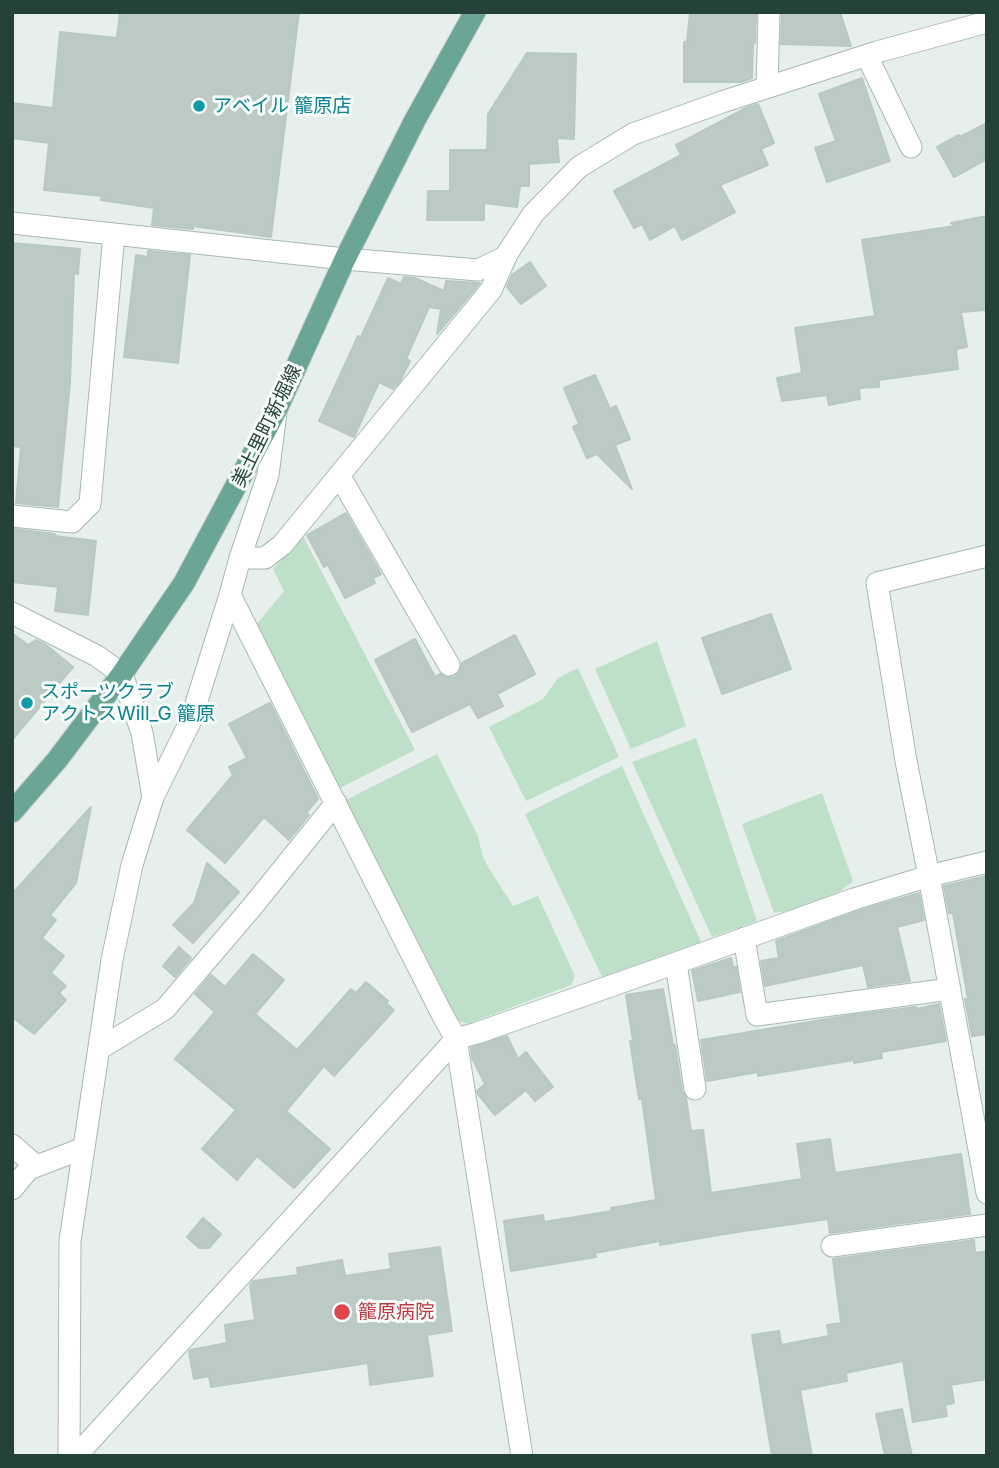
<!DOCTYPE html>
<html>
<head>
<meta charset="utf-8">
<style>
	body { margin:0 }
	#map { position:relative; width:999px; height:1468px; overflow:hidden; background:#e6efeb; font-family:Inter,sans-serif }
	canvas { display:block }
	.frame { position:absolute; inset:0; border:14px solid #24423a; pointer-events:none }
</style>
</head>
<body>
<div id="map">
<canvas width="999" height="1468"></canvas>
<div class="frame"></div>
</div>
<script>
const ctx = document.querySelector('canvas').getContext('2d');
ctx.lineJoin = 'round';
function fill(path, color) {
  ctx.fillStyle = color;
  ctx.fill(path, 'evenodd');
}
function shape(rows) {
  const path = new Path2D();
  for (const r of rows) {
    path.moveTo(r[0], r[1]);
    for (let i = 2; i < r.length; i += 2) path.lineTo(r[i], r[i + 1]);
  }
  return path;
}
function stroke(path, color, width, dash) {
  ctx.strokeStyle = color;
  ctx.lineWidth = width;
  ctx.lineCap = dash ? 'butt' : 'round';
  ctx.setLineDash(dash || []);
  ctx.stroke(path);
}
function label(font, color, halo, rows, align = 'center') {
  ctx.font = font + ' Inter,"Noto Sans JP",sans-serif';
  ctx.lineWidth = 6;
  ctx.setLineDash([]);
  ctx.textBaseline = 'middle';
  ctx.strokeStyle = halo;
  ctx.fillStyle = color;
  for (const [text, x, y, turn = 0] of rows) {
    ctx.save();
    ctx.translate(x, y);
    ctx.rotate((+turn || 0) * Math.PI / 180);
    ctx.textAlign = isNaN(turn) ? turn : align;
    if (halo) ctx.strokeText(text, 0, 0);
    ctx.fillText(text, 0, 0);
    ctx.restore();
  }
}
const green = shape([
	[303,536,415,750,336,790,257,624,284,591,273,569],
	[657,641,686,726,631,749,595,669],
	[578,668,619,757,526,801,489,727,543,699,558,678],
	[696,738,757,921,712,937,632,762],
	[437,754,478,836,482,854,488,867,513,906,538,896,575,976,571,985,467,1024,454,1019,346,800],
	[622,766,701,942,602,977,525,814],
	[822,793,853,881,839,892,787,911,774,913,742,824]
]);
const building = shape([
	[120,12,299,12,271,237,193,226,193,229,152,225,154,208,101,200,102,196,44,190,49,143,12,138,12,103,53,108,60,32,117,38,120,12],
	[690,12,756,12,755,43,753,43,752,78,741,82,684,82,684,42,687,42,690,12],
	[782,12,840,12,851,46,781,44,782,12],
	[527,53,576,54,574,139,557,138,559,162,529,164,529,186,520,186,517,207,484,203,484,220,427,220,428,191,450,191,450,150,487,150,488,114,527,53],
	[862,78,890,161,827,182,815,148,836,141,819,94,862,78],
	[758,104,774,143,761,149,768,165,720,185,735,212,682,240,675,226,650,240,642,224,634,228,614,191,681,155,676,145,746,108,758,104],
	[987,123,987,159,954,177,937,147,959,135,960,137,987,123],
	[987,216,987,310,961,312,967,347,956,349,958,369,879,380,879,387,859,388,860,399,829,405,827,395,782,401,777,378,802,373,795,328,875,316,862,240,955,226,951,223,987,216],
	[12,243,80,249,78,274,74,273,70,383,58,507,16,503,21,447,12,446,12,243],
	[148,251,190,255,178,363,124,357,136,255,148,257,148,251],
	[530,262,546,286,521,304,507,287,512,275,530,262],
	[404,277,415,278,444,291,446,281,480,283,437,334,441,309,429,307,406,359,410,361,400,381,393,389,379,382,354,437,319,421,358,336,361,337,388,278,401,284,404,277],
	[595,375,610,409,616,406,630,439,615,445,632,489,597,454,587,458,573,427,579,424,564,388,595,375],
	[346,513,381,574,373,578,375,583,345,598,328,565,324,567,307,535,346,513],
	[14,529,55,534,55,536,96,541,88,615,55,611,58,587,12,582,12,532,14,529],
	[771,614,791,669,722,694,702,638,771,614],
	[12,633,28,645,36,640,46,645,73,667,12,740,12,633],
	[515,635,535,674,497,694,503,706,478,718,470,704,412,732,375,660,415,639,435,677,440,674,450,678,455,677,460,672,462,663,515,635],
	[270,703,318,799,306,813,309,815,289,840,264,817,225,863,187,830,233,775,229,767,247,758,229,724,270,703],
	[91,807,76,883,50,915,56,920,42,938,64,956,51,973,66,986,59,993,66,1000,34,1034,12,1017,12,894,91,807],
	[207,863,239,892,193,943,173,925,194,903,207,863],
	[987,876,987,1034,972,1036,965,999,968,999,953,913,949,913,944,886,987,876],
	[919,893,924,920,897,927,910,981,868,987,863,965,765,986,761,961,779,958,776,941,858,911,919,893],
	[179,947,191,958,175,977,163,966,179,947],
	[253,954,284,980,255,1014,297,1050,351,989,356,993,366,982,388,1001,386,1003,394,1010,334,1076,324,1066,286,1111,330,1149,294,1188,257,1156,237,1180,202,1149,236,1110,175,1059,215,1012,195,994,211,975,225,987,253,954],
	[731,958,733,967,736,967,740,992,698,1001,692,971,731,958],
	[663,989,673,1045,675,1045,682,1091,686,1098,691,1131,703,1130,711,1193,802,1179,797,1144,830,1139,835,1173,961,1154,970,1214,830,1233,828,1219,737,1232,660,1245,660,1241,595,1253,596,1257,511,1271,504,1221,543,1215,544,1222,612,1211,611,1208,656,1200,642,1099,639,1099,630,1041,633,1041,626,995,663,989],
	[939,1004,946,1041,881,1052,882,1058,854,1063,854,1060,758,1076,758,1072,707,1081,701,1040,852,1015,916,1007,917,1009,939,1004],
	[507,1036,518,1059,526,1052,553,1087,535,1101,526,1090,495,1115,478,1094,477,1091,485,1084,472,1058,471,1048,507,1036],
	[203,1218,221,1234,209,1248,199,1248,187,1237,203,1218],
	[974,1240,975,1253,987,1251,987,1379,951,1385,954,1403,945,1405,947,1416,913,1422,903,1361,846,1373,847,1381,800,1390,812,1456,772,1456,752,1335,779,1331,781,1345,829,1336,827,1325,841,1323,833,1259,974,1240],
	[440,1247,452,1331,427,1335,433,1376,370,1385,368,1363,211,1387,209,1376,194,1379,189,1352,190,1350,227,1343,225,1325,255,1320,250,1285,253,1281,298,1275,297,1268,342,1260,345,1276,391,1269,389,1254,440,1247],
	[902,1409,912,1456,885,1456,876,1414,902,1409]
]);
const minor = shape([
	[867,56,911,147],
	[767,87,769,12],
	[12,223,345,259,478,270,505,257,533,214,579,167,633,134,722,102,877,52,987,22],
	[339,475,449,665],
	[12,516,72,522,90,504,114,234],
	[987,556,877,583,906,761,929,876,987,1193],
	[240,558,265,558,282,545,491,290,508,252],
	[230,595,442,1014,456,1039,522,1456],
	[12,613,97,656,122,674,142,733,153,797,132,865,112,960,70,1241,69,1456],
	[153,797,191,720,230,595,240,558,268,475,276,413],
	[744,938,757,1015,950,989],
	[676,963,695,1089],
	[99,1049,165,1009,252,907,336,803],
	[12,1145,36,1166],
	[12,1189,29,1169,84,1148],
	[832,1246,987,1225],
	[76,1456,456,1039,477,1033,676,963,854,899,929,876,987,862]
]);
const major = shape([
	[12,812,57,760,122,674,184,583,276,411,345,259,415,120,475,12]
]);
const markers = [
	[199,106,7,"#0f9aa8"],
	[27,703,7,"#0f9aa8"],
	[342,1312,9,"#e0444e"]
];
const cultureNames = [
	["アベイル 籠原店",213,106],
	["スポーツクラブ",41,692],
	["アクトスWill_G 籠原",41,714]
];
const streetNames = [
	["美土里町新堀線",267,426,-64]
];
const healthNames = [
	["籠原病院",358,1312]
];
fill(green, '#bfe0c8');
fill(building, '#bbcac4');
stroke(building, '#b8c9c2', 2);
stroke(minor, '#a8b8b2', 23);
stroke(major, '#c2cac8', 23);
stroke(minor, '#fff', 21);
stroke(major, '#6aa596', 21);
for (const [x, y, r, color] of markers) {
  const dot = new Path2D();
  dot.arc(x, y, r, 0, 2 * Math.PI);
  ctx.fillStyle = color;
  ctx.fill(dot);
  stroke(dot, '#f7fbf9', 2.5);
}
label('19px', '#0d838f', '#f7fbf9', cultureNames, 'left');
label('19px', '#24423a', '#f7fbf9', streetNames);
label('19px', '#be3a42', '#f7fbf9', healthNames, 'left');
</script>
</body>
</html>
